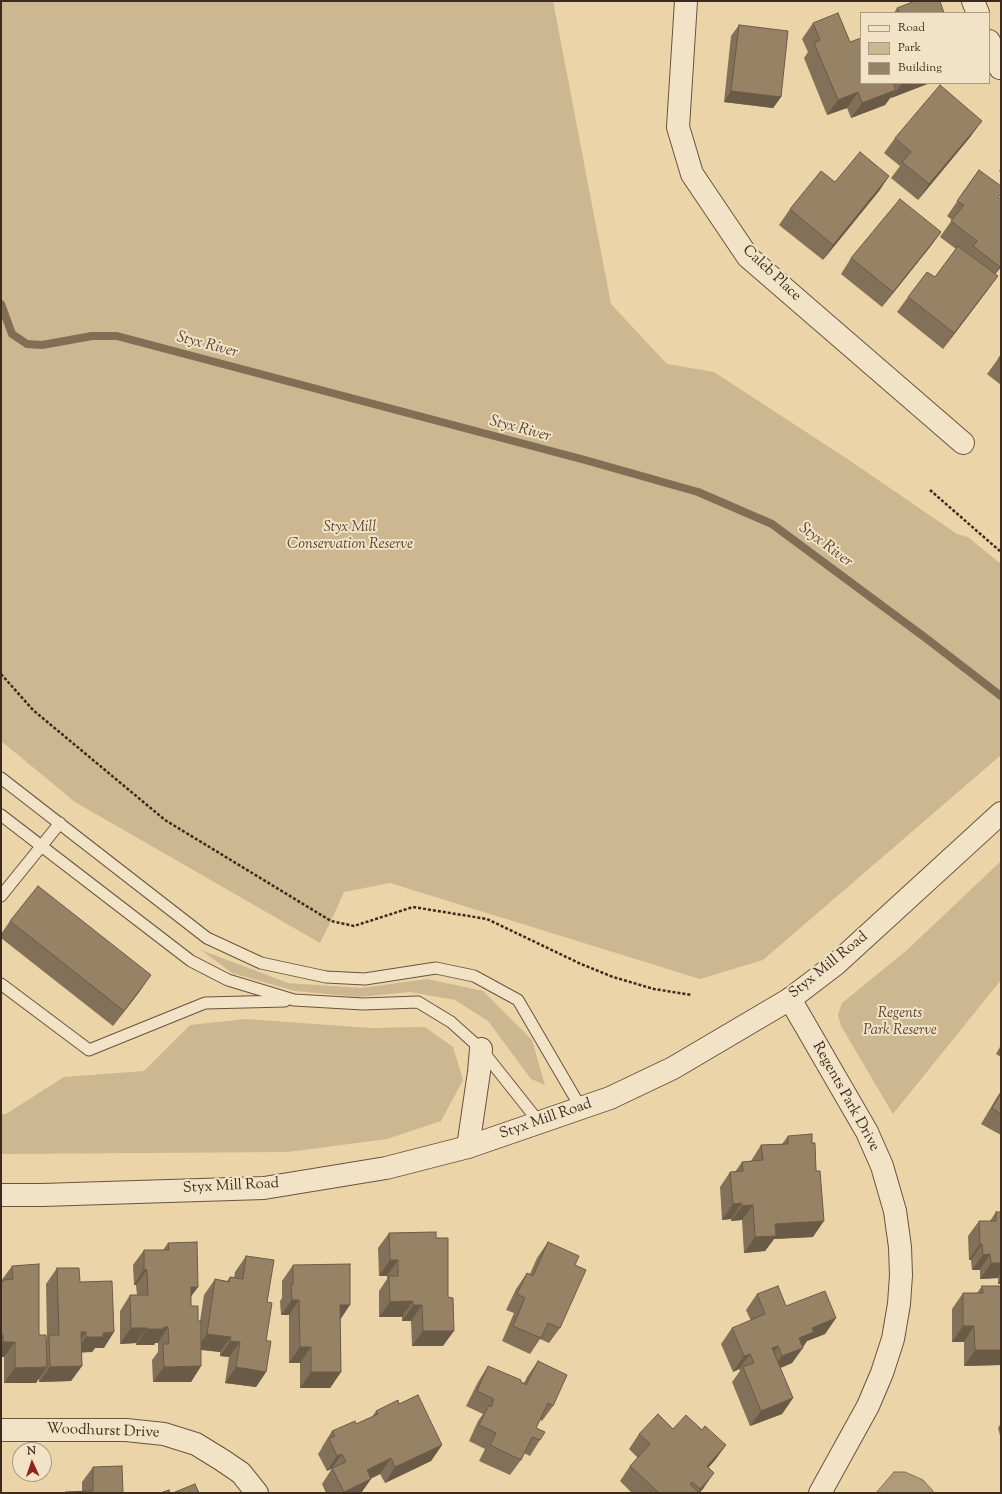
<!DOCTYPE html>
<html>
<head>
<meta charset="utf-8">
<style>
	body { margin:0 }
	#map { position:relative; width:1002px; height:1494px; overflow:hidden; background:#ebd4a7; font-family:"Sorts Mill Goudy",serif }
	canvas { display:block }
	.frame { position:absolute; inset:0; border:2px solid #3d2a1f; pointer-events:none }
	.legend { position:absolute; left:860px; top:12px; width:130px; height:72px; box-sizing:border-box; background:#f2e3c6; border:1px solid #aa9983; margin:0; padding:5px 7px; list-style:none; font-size:12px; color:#3d2a1f }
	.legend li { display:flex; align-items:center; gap:8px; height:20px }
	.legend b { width:20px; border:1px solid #aa9983 }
	.north { position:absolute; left:12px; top:1442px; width:40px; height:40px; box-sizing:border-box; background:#f2e3c6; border:1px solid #aa9983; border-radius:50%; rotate:357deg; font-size:11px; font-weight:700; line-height:16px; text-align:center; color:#3d2a1f }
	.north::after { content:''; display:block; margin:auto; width:14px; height:18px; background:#8f2418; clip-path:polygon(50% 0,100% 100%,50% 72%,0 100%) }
</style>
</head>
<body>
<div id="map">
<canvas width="1002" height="1494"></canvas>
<div class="frame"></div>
<ul class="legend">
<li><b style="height:5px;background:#f2e3c6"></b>Road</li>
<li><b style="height:11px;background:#cdb790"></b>Park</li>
<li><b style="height:11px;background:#978266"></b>Building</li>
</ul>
<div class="north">N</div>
</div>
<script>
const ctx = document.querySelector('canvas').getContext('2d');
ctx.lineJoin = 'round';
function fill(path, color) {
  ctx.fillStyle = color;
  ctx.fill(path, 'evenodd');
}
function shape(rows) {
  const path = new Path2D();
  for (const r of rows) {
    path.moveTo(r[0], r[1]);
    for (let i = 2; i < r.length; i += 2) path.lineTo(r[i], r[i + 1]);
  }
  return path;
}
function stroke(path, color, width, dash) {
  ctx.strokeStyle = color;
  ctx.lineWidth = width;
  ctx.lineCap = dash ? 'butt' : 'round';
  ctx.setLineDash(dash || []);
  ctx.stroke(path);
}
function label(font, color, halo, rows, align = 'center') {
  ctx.font = font + ' "Sorts Mill Goudy",serif';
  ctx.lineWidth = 4;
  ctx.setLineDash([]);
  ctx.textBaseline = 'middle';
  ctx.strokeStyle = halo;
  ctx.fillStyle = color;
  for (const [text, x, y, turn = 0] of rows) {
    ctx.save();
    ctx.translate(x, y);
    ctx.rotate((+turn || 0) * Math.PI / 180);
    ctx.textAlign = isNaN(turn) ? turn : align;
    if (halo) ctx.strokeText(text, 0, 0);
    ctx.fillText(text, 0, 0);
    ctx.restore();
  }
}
const green = shape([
	[1,1,553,1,611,304,667,364,714,372,849,460,957,534,968,537,1001,564,1001,755,763,960,700,979,390,883,344,892,331,921,320,943,75,802,1,741],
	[1001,861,1001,980,893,1114,841,1026,838,1015,842,1003,907,950],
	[201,950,288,983,361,988,427,979,483,991,532,1040,545,1085,531,1079,488,1021,455,1000,410,992,358,997,295,991,232,973],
	[246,1019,371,1028,425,1027,453,1047,463,1080,441,1121,387,1139,288,1152,1,1154,1,1114,6,1114,64,1077,144,1071,190,1025]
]);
const water = shape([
	[894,1472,905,1472,923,1480,933,1491,933,1493,876,1493,894,1472]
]);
const stream = shape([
	[1,304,12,334,27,344,42,345,92,336,117,336,585,460,698,492,772,524,927,639,1001,696]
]);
const path = shape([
	[930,490,1001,552],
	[1,674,33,710,165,820,331,921,354,926,413,907,487,919,581,964,613,977,654,989,692,995]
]);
const service = shape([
	[1,778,207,938,261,963,326,977,365,979,436,968,474,976,518,1000,581,1108],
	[1,815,191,961,228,980,294,1000,363,1004,418,1002,451,1022,481,1049,539,1122],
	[1,896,60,823],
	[1,984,89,1050,205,1003,285,1001]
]);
const minor = shape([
	[686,1,678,127,692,174,748,257,963,443],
	[973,1,978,13],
	[989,41,1000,68],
	[790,999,867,1132,882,1166,895,1211,900,1247,901,1275,899,1304,893,1339,882,1373,868,1406,820,1493],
	[1,1430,126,1430,164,1434,196,1444,222,1460,241,1473,257,1493]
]);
const tertiary = shape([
	[468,1147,479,1072,481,1049],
	[1,1195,42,1195,264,1188,386,1168,468,1147,610,1098,673,1068,790,999,836,964,1001,813]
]);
const wall = shape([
	[897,8,944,13,894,13],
	[813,23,861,83,930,83,891,98,891,97,885,105,851,118,847,108,827,115,804,58,808,52,802,39],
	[739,25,781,97,773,108,724,102,731,36],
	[971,136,918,200,891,178,900,166,884,153,895,138],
	[1001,168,1001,173,999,171],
	[979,170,999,198,1001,199,1001,267,995,274,987,291,943,349,897,312,908,297,935,277,956,249,940,237,952,220,947,216],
	[889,176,879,191,823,260,779,225,790,209,835,182],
	[941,232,930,247,882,307,841,274,851,258],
	[1001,355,1001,385,987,374],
	[10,921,140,991,113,1026,1,938,1,934],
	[1001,1045,1001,1057,996,1054],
	[1001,1091,1001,1135,981,1124,997,1097],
	[788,1136,813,1237,774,1239,765,1251,744,1253,742,1220,731,1221,731,1219,722,1220,720,1187,730,1172,735,1172,742,1162,751,1161,761,1145,782,1144],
	[996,1212,1001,1212,1001,1284,998,1284,998,1278,980,1279,980,1270,972,1270,971,1260,969,1260,968,1236,979,1221,990,1221],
	[389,1233,436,1238,443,1346,412,1346,411,1321,402,1321,402,1317,379,1317,379,1291,387,1279,387,1276,379,1276,378,1248],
	[548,1242,575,1265,560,1328,549,1343,540,1339,530,1354,502,1341,514,1313,506,1310,516,1289,527,1273,530,1274,537,1258],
	[168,1243,198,1287,191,1296,191,1306,198,1321,200,1321,204,1295,215,1279,227,1281,230,1277,234,1278,235,1272,246,1256,267,1302,266,1372,256,1387,225,1383,229,1357,220,1356,220,1352,201,1350,201,1366,191,1382,153,1382,152,1360,158,1352,158,1343,155,1343,154,1345,136,1345,136,1343,120,1344,120,1311,130,1295,137,1295,136,1285,134,1285,133,1265,144,1250,163,1250],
	[293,1265,340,1319,341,1372,330,1388,300,1388,300,1363,289,1363,289,1315,281,1315,280,1301,282,1298,282,1281],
	[12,1266,39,1335,46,1340,47,1338,46,1284,57,1268,80,1282,104,1348,95,1348,92,1352,82,1352,82,1366,71,1381,39,1382,39,1378,36,1383,4,1383,4,1357,1,1357,1,1281],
	[982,1286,1001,1365,964,1366,964,1342,952,1342,952,1309,963,1293,977,1293],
	[757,1294,786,1306,836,1318,825,1334,807,1341,792,1363,780,1368,793,1398,782,1414,750,1426,732,1382,740,1371,739,1369,733,1372,721,1344,732,1328,751,1321,746,1310],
	[538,1361,553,1406,542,1421,540,1420,536,1428,540,1440,530,1456,524,1453,521,1460,510,1475,479,1461,485,1449,469,1441,478,1421,483,1414,466,1406,478,1382,488,1366,524,1383,527,1377],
	[399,1404,442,1445,431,1461,385,1483,380,1474,370,1479,371,1479,361,1493,326,1493,322,1484,331,1470,331,1469,327,1471,318,1454,322,1448,322,1447,332,1431,356,1424,372,1417,376,1411],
	[1001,1423,1001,1439,998,1428],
	[673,1429,702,1430,726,1445,715,1460,708,1468,703,1489,699,1493,632,1493,620,1481,630,1466,638,1458,629,1449,639,1434],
	[93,1467,123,1493,65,1493,65,1492,82,1492,82,1482]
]);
const shadedWall = shape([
	[902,83,930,83,891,98],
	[896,90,885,105,851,118,862,103],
	[731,91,781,97,773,108,724,102],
	[858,92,847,108,827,115,838,100],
	[982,121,971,136,918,200,929,184],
	[889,176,879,191,823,260,833,245],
	[941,232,930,247,882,307,893,292],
	[1001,265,1001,267,989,282],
	[998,276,987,291,943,349,954,333],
	[151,975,140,991,113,1026,124,1011],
	[742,1203,731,1219,722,1220,733,1204],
	[753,1205,742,1220,731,1221,742,1206],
	[824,1221,813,1237,774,1239,765,1251,744,1253,755,1237,775,1224],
	[980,1244,982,1244,971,1260,969,1260],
	[990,1254,980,1270,972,1270,983,1255],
	[390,1260,398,1260,387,1276,379,1276],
	[991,1263,1001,1263,1001,1273,998,1278,980,1279],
	[144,1269,147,1270,136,1285,134,1285],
	[1001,1279,1001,1284,998,1284],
	[191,1287,198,1287,187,1302],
	[292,1300,299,1300,289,1315,281,1315],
	[413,1301,402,1317,379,1317,390,1302],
	[340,1305,350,1305,340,1320],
	[413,1305,422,1305,411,1321,402,1321],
	[836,1318,825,1334,807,1341,803,1347,799,1338,812,1328],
	[963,1326,974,1326,964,1342,952,1342],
	[164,1327,168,1327,158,1343,155,1343,154,1345,136,1345,147,1329],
	[131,1328,147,1328,136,1343,120,1344],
	[423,1331,454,1331,443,1346,412,1346],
	[81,1332,86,1332,75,1348],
	[114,1332,104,1348,95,1348,92,1352,75,1353,86,1337,103,1333],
	[207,1334,231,1337,220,1352,196,1349],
	[230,1341,240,1342,229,1357,220,1356],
	[3,1342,15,1342,4,1357,1,1357,1,1345],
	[778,1346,767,1362,772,1348],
	[300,1347,311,1347,300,1363,289,1363],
	[803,1348,792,1363,771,1372,782,1356],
	[975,1350,1001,1350,1001,1365,964,1366],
	[750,1354,739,1369,733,1372,744,1356],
	[82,1366,71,1381,39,1382,50,1367],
	[201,1366,191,1382,153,1382,164,1367],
	[47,1367,36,1383,4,1383,15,1368],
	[236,1367,266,1372,256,1387,225,1383],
	[311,1372,341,1372,330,1388,300,1388],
	[793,1398,782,1414,750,1426,761,1411],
	[442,1445,431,1461,385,1483,395,1467],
	[726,1445,715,1460,696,1482,707,1466],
	[342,1454,331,1469,327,1471,337,1456],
	[391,1458,380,1474,356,1486,367,1470],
	[714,1473,703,1489,699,1493,697,1493],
	[371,1479,361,1493,344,1493,344,1492]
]);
const building = shape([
	[915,1,940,1,944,13,900,13,897,8,915,1],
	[838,13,850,42,861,38,861,83,893,83,896,90,862,103,858,92,838,100,814,43,820,40,813,23,838,13],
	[739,25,788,31,781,97,731,91,739,25],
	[940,85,982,121,929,184,902,162,911,152,895,138,940,85],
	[860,152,889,176,833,245,790,209,821,171,835,182,860,152],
	[979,170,1001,186,1001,194,998,197,1001,199,1001,265,1000,267,973,246,977,241,951,221,964,205,957,201,979,170],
	[900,199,941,232,893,292,851,258,900,199],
	[958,246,998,276,954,333,908,297,927,272,935,277,958,246],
	[1001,355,1001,361,998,359,1001,355],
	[38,886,151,975,124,1011,10,921,38,886],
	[1001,1093,1001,1114,992,1108,1001,1093],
	[812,1134,812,1143,815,1143,816,1171,820,1171,824,1221,775,1224,776,1236,755,1237,753,1205,742,1206,742,1203,733,1204,730,1172,743,1171,742,1162,763,1160,761,1145,788,1144,788,1136,812,1134],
	[996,1212,1001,1212,1001,1263,991,1263,990,1254,983,1255,982,1244,980,1244,979,1221,996,1221,996,1212],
	[436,1232,436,1238,448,1238,448,1297,453,1298,454,1331,423,1331,422,1305,413,1305,413,1301,390,1302,389,1276,398,1276,398,1260,390,1260,389,1233,436,1232],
	[197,1242,198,1287,191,1287,191,1306,198,1306,198,1321,201,1321,201,1366,164,1367,163,1344,169,1344,168,1327,164,1327,164,1329,147,1329,147,1328,131,1328,130,1295,148,1295,147,1270,144,1269,144,1250,169,1250,168,1243,197,1242],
	[548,1242,579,1256,575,1265,586,1270,560,1328,548,1323,541,1338,513,1326,525,1298,517,1294,527,1273,533,1276,548,1242],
	[246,1256,274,1260,267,1302,272,1303,266,1341,271,1341,266,1372,236,1367,240,1342,230,1341,231,1337,207,1334,215,1279,229,1282,230,1277,243,1279,246,1256],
	[39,1264,39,1335,46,1335,47,1367,15,1368,15,1342,3,1342,3,1335,1,1335,1,1283,4,1280,13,1279,12,1266,39,1264],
	[350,1264,350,1305,340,1305,341,1372,311,1372,311,1347,300,1347,299,1300,292,1300,291,1285,293,1285,293,1265,350,1264],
	[57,1268,79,1268,80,1282,112,1281,114,1332,103,1333,103,1337,86,1337,86,1332,81,1332,82,1366,50,1367,49,1335,59,1335,57,1268],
	[778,1286,786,1306,825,1291,836,1318,812,1328,814,1332,799,1338,803,1348,782,1356,778,1346,772,1348,793,1398,761,1411,743,1367,754,1363,750,1354,744,1356,732,1328,765,1314,757,1294,778,1286],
	[982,1286,1001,1286,1001,1350,975,1350,974,1326,963,1326,963,1293,983,1293,982,1286],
	[538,1361,567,1375,553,1406,548,1403,536,1428,545,1432,540,1440,532,1437,521,1460,490,1445,496,1433,479,1425,489,1405,491,1407,494,1399,477,1391,488,1366,521,1380,520,1381,526,1385,538,1361],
	[418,1395,442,1445,395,1467,391,1458,367,1470,371,1479,344,1492,332,1468,346,1462,342,1454,337,1456,329,1439,335,1436,332,1431,355,1421,356,1424,378,1414,376,1411,398,1400,399,1404,418,1395],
	[658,1414,673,1429,686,1415,702,1430,705,1426,726,1445,707,1466,714,1473,700,1489,692,1482,690,1484,699,1493,659,1493,630,1466,650,1444,639,1434,658,1414],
	[122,1466,123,1493,65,1493,65,1492,93,1491,93,1467,122,1466],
	[195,1484,199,1493,175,1493,175,1492,195,1484],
	[169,1490,170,1493,160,1493,169,1490]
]);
const streetNames = [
	["Caleb Place",771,274,43],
	["Styx Mill Road",829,966,-39],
	["Regents Park Drive",845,1097,61],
	["Styx Mill Road",546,1120,-19],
	["Styx Mill Road",231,1187,-3],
	["Woodhurst Drive",103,1432,2]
];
const parkNames = [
	["Styx Mill",350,528],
	["Conservation Reserve",350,545],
	["Regents",900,1014],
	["Park Reserve",900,1031]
];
const waterNames = [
	["Styx River",207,346,15],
	["Styx River",520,430,15],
	["Styx River",825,546,37]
];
fill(green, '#cdb790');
fill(water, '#b09a79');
stroke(water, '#826d55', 1);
stroke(stream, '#826d55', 8);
stroke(service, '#685441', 13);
stroke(minor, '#685441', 24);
stroke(tertiary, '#685441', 24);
stroke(path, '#3d2a1f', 2.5, [3, 2]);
stroke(service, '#f2e3c6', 11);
stroke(minor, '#f2e3c6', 22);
stroke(tertiary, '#f2e3c6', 22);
fill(wall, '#827058');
fill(shadedWall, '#6a5b47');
fill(building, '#978266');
stroke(building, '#6a5b47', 1);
label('15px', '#3d2a1f', '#f2e3c6', streetNames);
label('italic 15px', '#5a4636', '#f2e3c6', parkNames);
label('italic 16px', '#5a4636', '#f2e3c6', waterNames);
</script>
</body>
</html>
